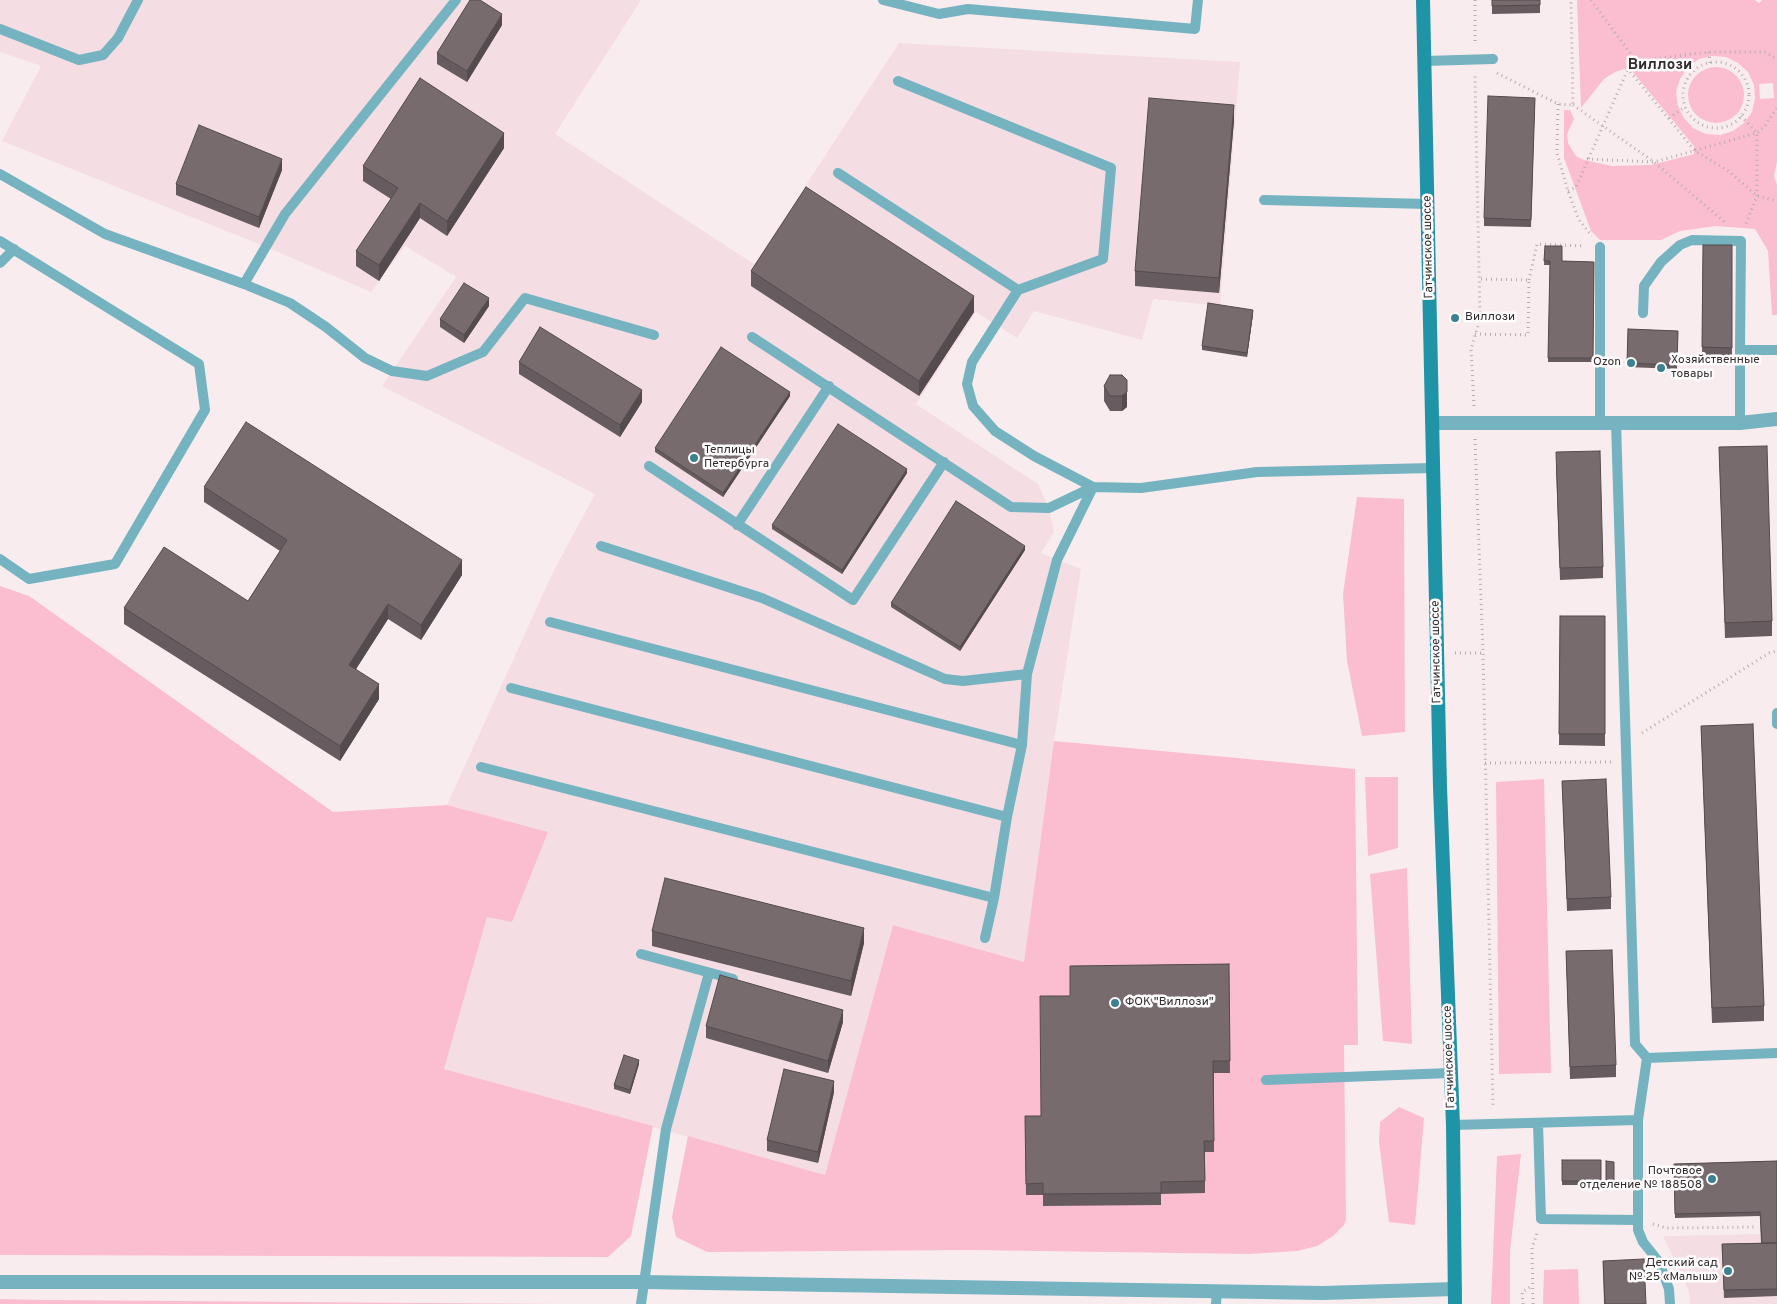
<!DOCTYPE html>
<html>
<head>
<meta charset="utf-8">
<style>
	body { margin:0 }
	canvas { display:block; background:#f9ecef }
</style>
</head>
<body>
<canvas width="1777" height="1304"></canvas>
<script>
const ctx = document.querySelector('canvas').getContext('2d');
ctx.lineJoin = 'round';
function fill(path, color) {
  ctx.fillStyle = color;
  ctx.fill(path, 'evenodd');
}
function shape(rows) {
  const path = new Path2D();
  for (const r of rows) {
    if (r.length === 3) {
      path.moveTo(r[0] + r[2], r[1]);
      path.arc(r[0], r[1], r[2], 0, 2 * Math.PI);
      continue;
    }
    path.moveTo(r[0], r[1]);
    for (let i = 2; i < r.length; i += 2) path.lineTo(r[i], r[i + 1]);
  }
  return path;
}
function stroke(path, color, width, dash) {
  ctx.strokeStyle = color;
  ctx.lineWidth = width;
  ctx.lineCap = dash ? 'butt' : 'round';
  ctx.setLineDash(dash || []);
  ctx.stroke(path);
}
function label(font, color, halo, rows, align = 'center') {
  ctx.font = font + ' Overpass,sans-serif';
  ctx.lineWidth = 5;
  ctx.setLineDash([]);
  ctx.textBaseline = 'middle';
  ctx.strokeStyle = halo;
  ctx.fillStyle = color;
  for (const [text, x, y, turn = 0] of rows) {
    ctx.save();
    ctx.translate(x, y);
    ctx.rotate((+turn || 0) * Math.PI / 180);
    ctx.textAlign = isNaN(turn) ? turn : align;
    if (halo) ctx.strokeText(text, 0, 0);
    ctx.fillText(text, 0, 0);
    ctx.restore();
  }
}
const built = shape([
	[0,0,641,0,555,134,754,264,899,43,1240,62,1220,306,1153,299,1142,340,1034,311,1017,338,976,312,916,404,1038,484,1049,508,1054,532,1041,553,1081,569,1054,741,1024,962,893,925,825,1175,444,1069,487,917,548,833,447,805,553,572,595,494,382,386,456,277,405,246,371,292,266,247,2,141,41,66,0,52],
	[1761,1234,1777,1250,1777,1304,1690,1304,1689,1291,1663,1236]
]);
const green = shape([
	[1577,0,1755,0,1759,3,1762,0,1777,0,1777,162,1774,176,1777,185,1777,315,1772,315,1768,251,1755,229,1716,226,1680,231,1661,240,1600,240,1591,231,1564,158,1564,110,1570,110,1574,119,1567,134,1568,143,1576,156,1584,160,1612,166,1651,165,1694,154,1694,146,1631,70,1624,69,1615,72,1604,79,1581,108],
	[1712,56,1726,57,1738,63,1748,72,1754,85,1755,98,1752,112,1744,123,1733,131,1720,135,1706,134,1693,128,1684,118,1678,106,1676,92,1680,79,1688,67,1699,59],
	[1773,83,1774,98,1760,99,1759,84],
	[1716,95,28],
	[1357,497,1404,499,1405,732,1362,736,1347,661,1343,594],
	[0,586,29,596,333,812,447,805,548,832,512,922,487,917,444,1069,653,1126,631,1236,608,1257,0,1255],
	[1054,741,1355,769,1358,1045,1344,1045,1346,1219,1344,1225,1333,1236,1317,1246,1297,1251,1249,1254,969,1250,707,1252,676,1237,672,1217,688,1136,825,1175,893,925,1024,962],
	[1365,777,1398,777,1398,848,1368,856],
	[1544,779,1551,1073,1499,1074,1496,782],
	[1407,868,1412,1044,1383,1041,1370,874],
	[1399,1107,1424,1118,1415,1225,1389,1222,1379,1142,1380,1122],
	[1521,1154,1510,1251,1510,1304,1491,1304,1497,1156],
	[1578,1269,1579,1304,1543,1304,1544,1270],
	[0,1299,48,1300,559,1304,0,1304]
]);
const path = shape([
	[1475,0,1475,44],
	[1591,0,1636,61,1709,52,1765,52,1777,59],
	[1709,52,1710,63],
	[1636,61,1628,69,1695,151,1727,170,1757,196,1777,201],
	[1716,95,33],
	[1497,73,1558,104,1573,105,1571,0],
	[1558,104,1557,153,1568,191,1579,220,1592,236],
	[1573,105,1654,162,1727,224],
	[1741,116,1757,133,1757,196,1745,226],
	[1669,118,1685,107],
	[1587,159,1654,162,1757,133,1764,127,1777,108],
	[1568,191,1576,187,1628,69],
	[1529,280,1537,244,1584,246],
	[1475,334,1528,335,1529,280,1479,279],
	[1474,406,1471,349,1480,319,1475,76],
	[1475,439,1483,653,1493,1108],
	[1455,653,1483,653],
	[1642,733,1769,653,1777,651],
	[1485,763,1612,762],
	[1653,1224,1666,1228,1754,1227],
	[1523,1304,1522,1292,1532,1286],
	[1533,1304,1532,1248,1537,1233]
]);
const service = shape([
	[883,0,939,14,968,9,1195,29,1198,0],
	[0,29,79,60,103,55,118,38,138,0],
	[1425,61,1493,59],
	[838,173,1018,290,1103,259,1111,168,898,81],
	[0,174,105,234,244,284,285,214,456,0],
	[1264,200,1428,204],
	[0,241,199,364,205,410,115,564,29,579,0,559],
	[0,263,14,249],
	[244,284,290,303,326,327,365,358,392,371,427,376,483,352,525,298,654,335],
	[1018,290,972,362,967,384,973,406,995,431,1034,456,1093,487,1141,488,1257,472,1433,468],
	[1643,313,1644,286,1661,262,1680,245,1692,240,1741,241,1740,350],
	[752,337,1011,507,1049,508,1093,487],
	[1600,423,1600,247],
	[1616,423,1635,1044,1647,1058,1777,1053],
	[1740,423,1740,350,1777,350],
	[649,466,853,600,944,462],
	[737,525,829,386],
	[601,546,762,598,945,679,963,681,1027,674],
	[550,622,1022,745,1007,817,994,898,985,938],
	[511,688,1007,817],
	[1777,713,1777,724],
	[1022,745,1027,674,1057,560,1093,487],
	[481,767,994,898],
	[641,954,733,979],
	[1266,1080,1450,1073],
	[1638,1120,1638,1230,1643,1242,1659,1262,1669,1289,1670,1304],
	[1538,1123,1541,1219,1638,1220],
	[1453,1125,1638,1120,1647,1058],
	[641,1304,666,1129,709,973],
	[1216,1304,1217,1291]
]);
const minor = shape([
	[1433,423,1740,423,1777,419]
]);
const tertiary = shape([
	[0,1282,643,1282,1323,1293,1455,1289]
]);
const secondary = shape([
	[1423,0,1440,787,1453,1125,1455,1304]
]);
const wall = shape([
	[1492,0,1540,0,1540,13,1492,14],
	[502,25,467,82,437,64,437,53],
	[1535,98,1531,227,1484,226,1484,218],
	[1234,120,1219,293,1135,286,1135,271],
	[504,148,447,236,420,218,379,281,356,266,356,251,391,199,363,181,363,166],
	[282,170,259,228,176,195,176,184],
	[1703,245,1732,245,1732,359,1702,359],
	[1545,246,1562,261,1594,262,1593,362,1548,362,1550,265,1544,265],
	[751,271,974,312,919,396,751,286],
	[489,306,464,343,440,327,440,319],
	[1253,314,1247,357,1202,350,1202,346],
	[1628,329,1678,331,1677,369,1627,367],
	[519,362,642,402,620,437,519,374],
	[1122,375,1127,407,1122,411,1110,411,1104,401,1104,386],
	[790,396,723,497,655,452,655,448],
	[1719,447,1772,621,1772,636,1725,638],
	[1556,464,1603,567,1603,578,1560,580],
	[907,473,842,574,772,529,772,525],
	[204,487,462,575,421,640,388,619,356,669,379,699,340,761,124,624,124,608,248,601,280,551,204,502],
	[1025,550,960,651,891,607,891,603],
	[1560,616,1605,616,1605,746,1559,745],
	[1701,726,1764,1006,1764,1021,1712,1023],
	[1562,781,1611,897,1611,909,1567,911],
	[652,931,864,943,851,996,652,946],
	[1566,951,1616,1065,1616,1077,1570,1079],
	[1229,964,1230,1073,1214,1073,1214,1152,1205,1152,1205,1193,1161,1194,1161,1205,1043,1206,1043,1195,1026,1195,1025,1116,1041,1116,1070,996],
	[843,1022,828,1073,706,1038,706,1026],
	[639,1064,630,1094,614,1089,614,1085],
	[834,1092,818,1163,767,1151,767,1140],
	[1562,1160,1601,1160,1601,1185,1562,1185],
	[1606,1161,1614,1162,1614,1184,1606,1184],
	[1777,1161,1777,1296,1724,1298,1722,1244,1761,1243,1760,1216,1675,1218,1674,1164],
	[1603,1261,1646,1304,1604,1304]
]);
const shadedWall = shape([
	[502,14,502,25,467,82,467,71],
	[1234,105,1234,120,1219,293,1219,278],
	[504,133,504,148,447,236,447,221],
	[282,159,282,170,259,228,259,217],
	[420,203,420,218,379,281,379,265],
	[974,296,974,312,919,396,919,381],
	[489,298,489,306,464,343,464,335],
	[1253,310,1253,314,1247,357,1247,353],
	[1127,380,1127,407,1122,411,1122,396],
	[642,390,642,402,620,437,620,425],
	[790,392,790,396,723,497,723,493],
	[907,469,907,473,842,574,842,570],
	[1025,546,1025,550,960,651,960,647],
	[462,560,462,575,421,640,421,625],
	[388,604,388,619,349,680,349,665],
	[379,684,379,699,340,761,340,746],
	[864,928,864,943,851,996,851,981],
	[843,1010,843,1022,828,1073,828,1061],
	[639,1060,639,1064,630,1094,630,1090],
	[834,1081,834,1092,818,1163,818,1152]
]);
const building = shape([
	[470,0,480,0,502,14,467,71,437,53,470,0],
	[1492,0,1540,0,1540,5,1492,6,1492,0],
	[420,78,504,133,447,221,420,203,379,265,356,251,398,188,363,166,420,78],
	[1488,96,1535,98,1531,220,1484,218,1488,96],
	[1149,98,1234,105,1219,278,1135,271,1149,98],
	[199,125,282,159,259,217,176,184,199,125],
	[806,187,974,296,919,381,751,271,806,187],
	[1703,245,1732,245,1732,348,1702,347,1703,245],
	[1545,246,1562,246,1562,261,1594,262,1593,358,1548,358,1550,261,1544,261,1545,246],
	[464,283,489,298,464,335,440,319,464,283],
	[1208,303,1253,310,1247,353,1202,346,1208,303],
	[540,327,642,390,620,425,519,362,540,327],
	[1628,329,1678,331,1677,365,1627,363,1628,329],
	[721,347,790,392,723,493,655,448,721,347],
	[1110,375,1122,375,1127,380,1127,392,1122,396,1110,396,1104,386,1110,375],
	[246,422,462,560,421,625,388,604,349,665,379,684,340,746,124,608,164,547,248,601,287,540,204,487,246,422],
	[838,424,907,469,842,570,772,525,838,424],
	[1767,446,1772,621,1725,623,1719,447,1767,446],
	[1600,451,1603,567,1560,568,1556,452,1600,451],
	[956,501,1025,546,960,647,891,603,956,501],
	[1560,616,1605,616,1605,734,1559,734,1560,616],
	[1753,724,1764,1006,1712,1008,1701,726,1753,724],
	[1606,779,1611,897,1567,899,1562,781,1606,779],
	[665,878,864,928,851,981,652,931,665,878],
	[1612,950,1616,1065,1570,1067,1566,951,1612,950],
	[1229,964,1230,1061,1213,1061,1214,1141,1204,1141,1205,1181,1161,1182,1161,1193,1043,1194,1043,1183,1026,1184,1025,1116,1041,1116,1040,996,1070,996,1070,966,1229,964],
	[720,975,843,1010,828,1061,706,1026,720,975],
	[624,1055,639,1060,630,1090,614,1085,624,1055],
	[784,1069,834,1081,818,1152,767,1140,784,1069],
	[1562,1160,1601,1160,1601,1181,1562,1181,1562,1160],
	[1606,1161,1614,1162,1614,1180,1606,1180,1606,1161],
	[1777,1161,1777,1243,1762,1243,1760,1212,1675,1214,1674,1164,1777,1161],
	[1777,1243,1777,1289,1724,1290,1722,1244,1777,1243],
	[1644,1259,1646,1304,1605,1304,1603,1261,1644,1259]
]);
const markers = [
	[1455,318,5,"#3c818f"],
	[1631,363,5,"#3c818f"],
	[1661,368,5,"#3c818f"],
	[694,458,5,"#3c818f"],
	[1115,1003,5,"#3c818f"],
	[1712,1179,5,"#3c818f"],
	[1728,1271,5,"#3c818f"]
];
const streetNames = [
	["Гатчинское шоссе",1429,247,-91],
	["Гатчинское шоссе",1437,652,-91],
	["Гатчинское шоссе",1450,1057,-92]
];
const poiNames = [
	["Виллози",1465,318],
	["Хозяйственные",1671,361],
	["товары",1671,375],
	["Ozon",1621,363,"right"],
	["Теплицы",704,451],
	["Петербурга",704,465],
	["ФОК \"Виллози\"",1125,1003],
	["Почтовое",1702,1172,"right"],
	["отделение № 188508",1702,1186,"right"],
	["Детский сад",1718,1264,"right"],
	["№ 25 «Малыш»",1718,1278,"right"]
];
const quarterNames = [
	["Виллози",1660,66]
];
fill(built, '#f4dee4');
fill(green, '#fbbed1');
stroke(path, '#b7acaf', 3, [1, 4]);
stroke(service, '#75b3c0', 10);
stroke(minor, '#75b3c0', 14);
stroke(tertiary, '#75b3c0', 14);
stroke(secondary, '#1f94a7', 14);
fill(wall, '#665c5f');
fill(shadedWall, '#534b4d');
fill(building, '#776b6e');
stroke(building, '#534b4d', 1);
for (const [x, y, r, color] of markers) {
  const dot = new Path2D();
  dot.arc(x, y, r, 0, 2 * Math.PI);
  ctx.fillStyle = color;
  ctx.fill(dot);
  stroke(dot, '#fffcfd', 2);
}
label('12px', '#312c2d', '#fffcfd', streetNames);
label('12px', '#312c2d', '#fffcfd', poiNames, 'left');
label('bold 15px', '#312c2d', '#fffcfd', quarterNames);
</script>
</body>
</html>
